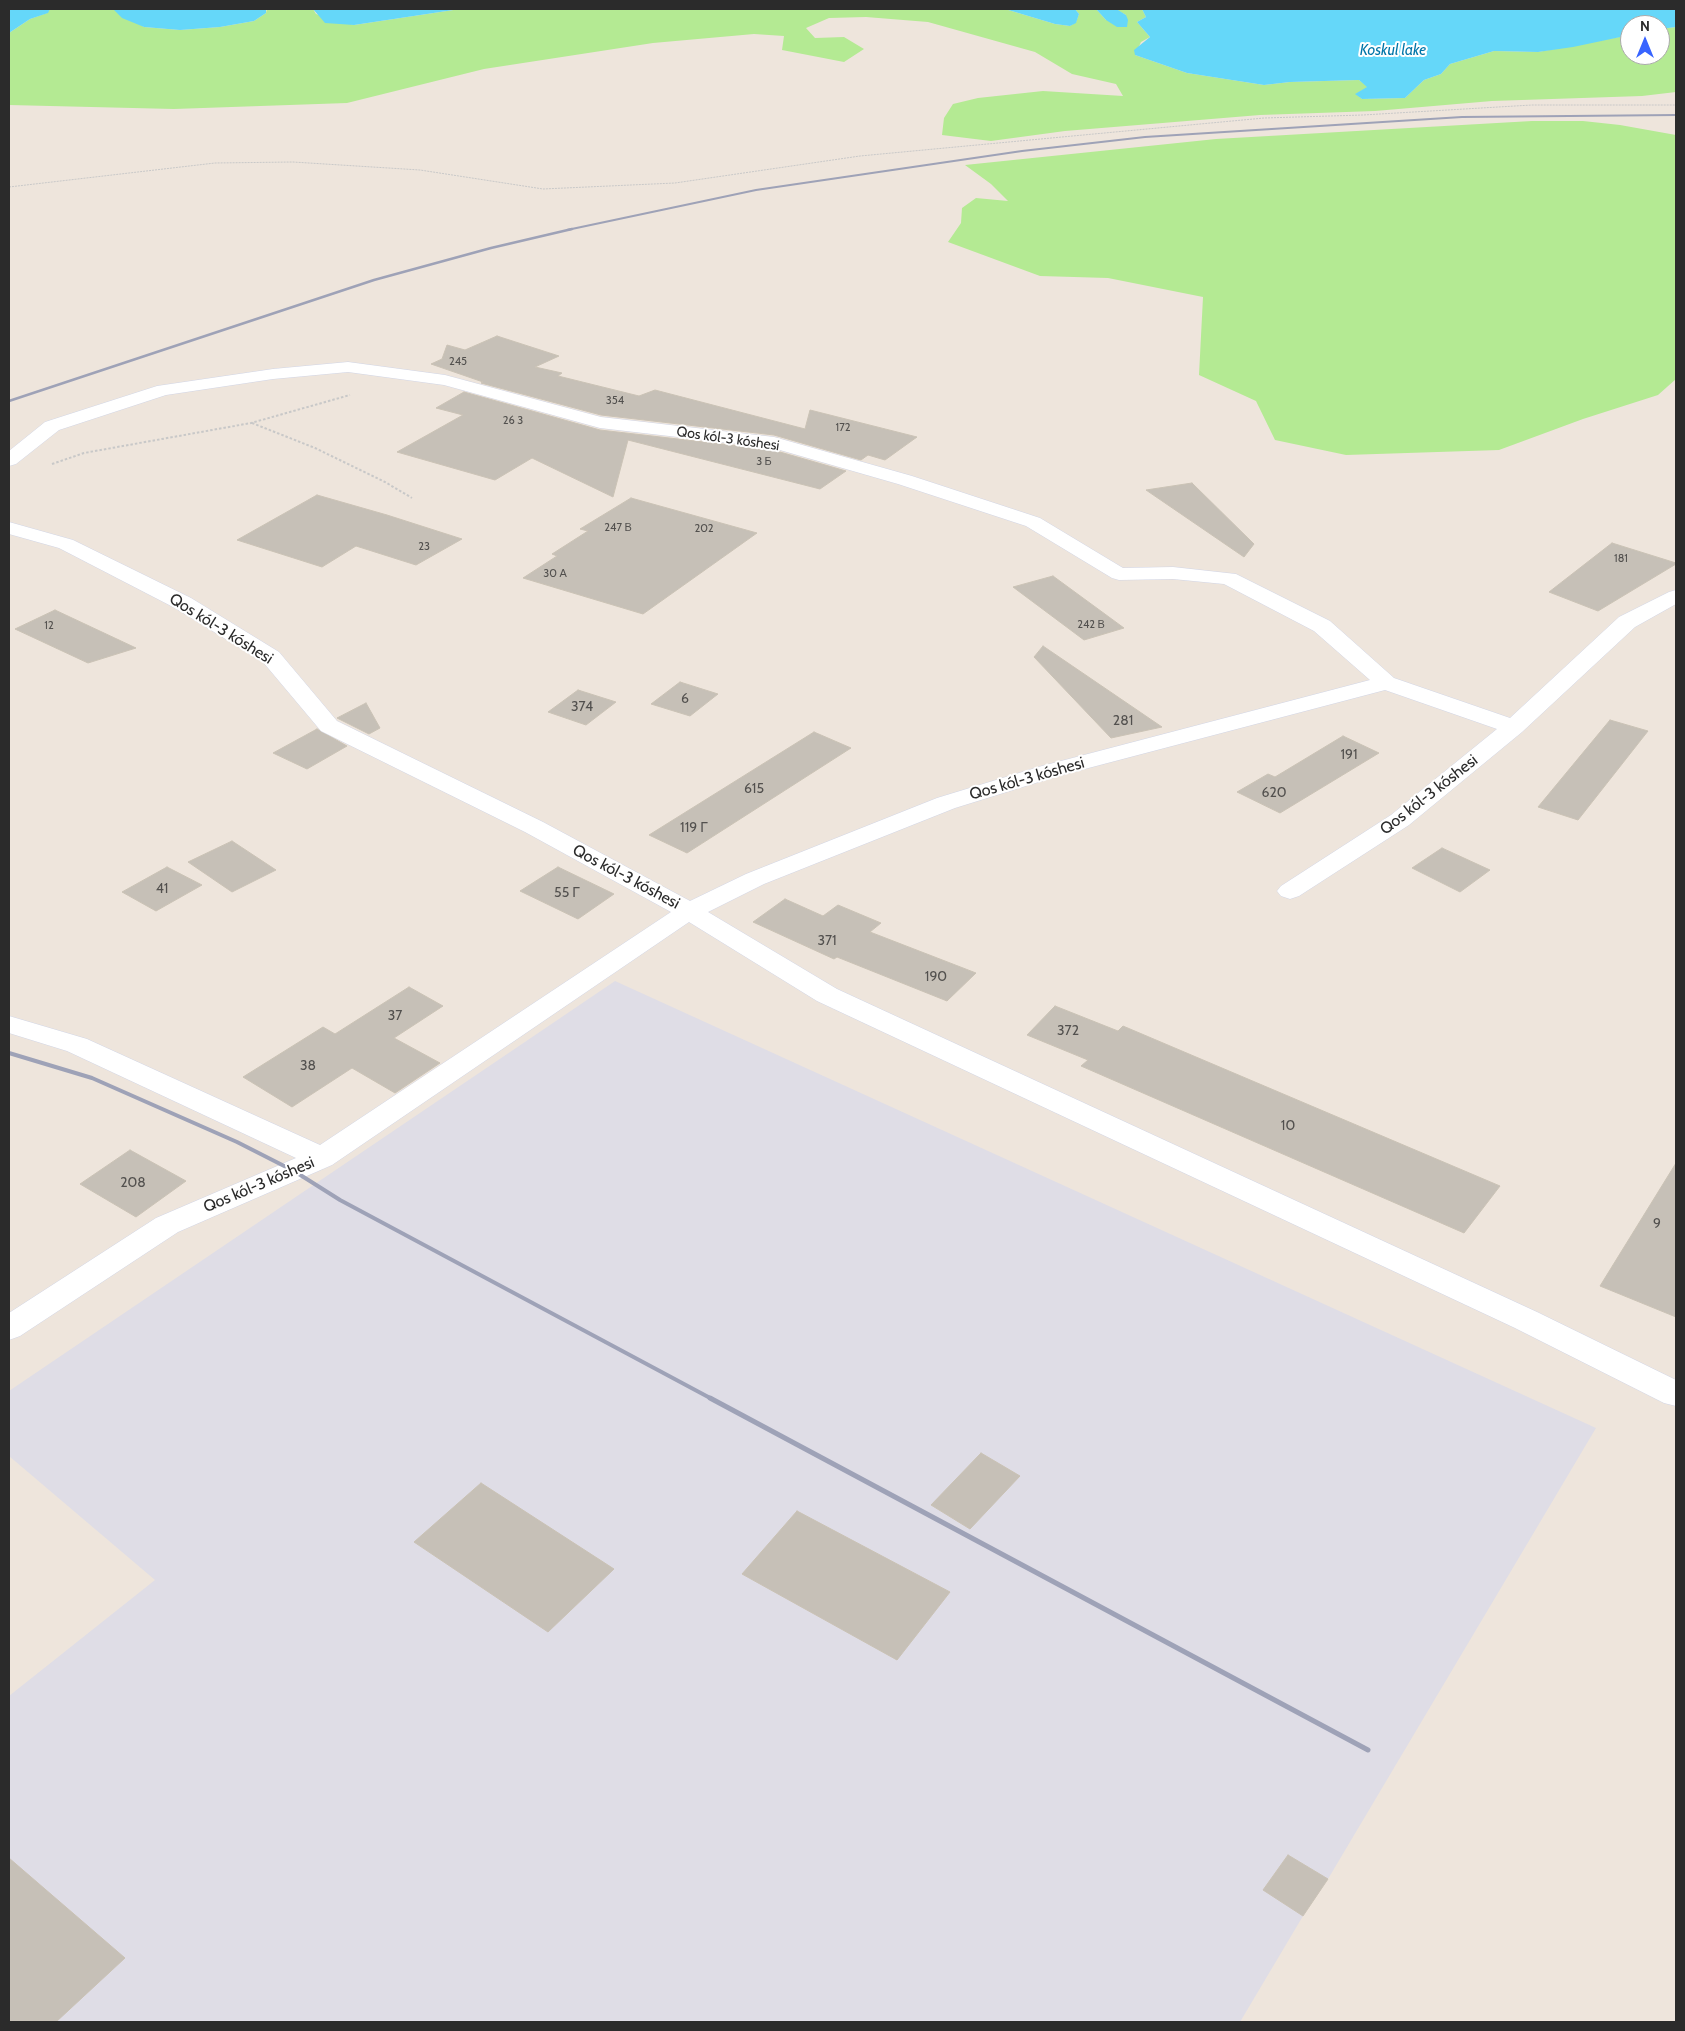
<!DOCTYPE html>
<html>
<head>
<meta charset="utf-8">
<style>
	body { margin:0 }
	#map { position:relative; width:1685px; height:2031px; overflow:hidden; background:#eee5dc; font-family:Cabin,sans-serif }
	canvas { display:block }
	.frame { position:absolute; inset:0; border:10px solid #2b2b2b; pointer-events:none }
	.north { position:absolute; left:1620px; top:15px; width:50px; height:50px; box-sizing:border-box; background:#fff; border:1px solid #aaa; border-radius:50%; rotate:0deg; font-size:14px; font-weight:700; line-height:20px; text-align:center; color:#2b2b2b }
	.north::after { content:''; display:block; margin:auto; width:18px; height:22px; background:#3864ff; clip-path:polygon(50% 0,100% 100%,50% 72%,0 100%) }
</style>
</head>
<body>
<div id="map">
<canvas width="1685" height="2031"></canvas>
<div class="frame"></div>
<div class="north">N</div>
</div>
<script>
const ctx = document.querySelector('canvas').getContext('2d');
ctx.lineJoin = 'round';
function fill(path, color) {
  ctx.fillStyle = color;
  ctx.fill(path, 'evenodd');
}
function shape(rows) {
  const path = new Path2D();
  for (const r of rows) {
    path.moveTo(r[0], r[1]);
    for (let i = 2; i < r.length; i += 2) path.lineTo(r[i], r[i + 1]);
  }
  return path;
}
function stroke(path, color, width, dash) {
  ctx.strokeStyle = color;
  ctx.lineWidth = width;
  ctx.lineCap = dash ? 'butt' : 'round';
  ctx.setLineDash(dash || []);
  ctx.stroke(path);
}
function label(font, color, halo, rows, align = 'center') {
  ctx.font = font + ' Cabin,sans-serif';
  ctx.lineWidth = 4;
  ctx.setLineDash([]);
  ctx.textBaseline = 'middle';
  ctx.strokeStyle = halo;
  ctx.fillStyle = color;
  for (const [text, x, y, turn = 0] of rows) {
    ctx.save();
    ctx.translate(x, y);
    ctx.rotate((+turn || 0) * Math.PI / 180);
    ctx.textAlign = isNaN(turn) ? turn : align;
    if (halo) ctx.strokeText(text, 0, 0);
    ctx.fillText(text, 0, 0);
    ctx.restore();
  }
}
const industrial = shape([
	[615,981,1596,1428,1328,1879,1303,1916,1240,2022,9,2022,9,1696,155,1580,9,1456,9,1391]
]);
const green = shape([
	[50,9,116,9,115,10,144,27,180,30,220,27,254,21,266,13,267,9,313,9,316,14,354,25,460,9,1005,9,1055,24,1070,26,1076,22,1079,14,1075,9,1096,9,1106,20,1126,15,1117,10,1119,9,1142,9,1146,17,1137,22,1150,37,1141,42,1135,55,1187,73,1264,85,1290,82,1359,80,1368,87,1356,94,1362,99,1405,98,1424,80,1441,74,1450,64,1494,51,1538,52,1630,35,1630,55,1660,55,1660,29,1676,27,1676,92,1642,96,1492,101,1375,111,1260,115,1065,131,991,141,942,135,944,118,953,104,978,98,1043,91,1123,96,1116,84,1072,74,1035,52,928,22,866,17,829,18,806,28,815,38,844,37,864,49,844,62,782,50,784,36,754,34,653,43,484,69,347,103,174,109,9,105,9,33,30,19,47,13],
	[1532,121,1583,121,1620,125,1676,135,1676,379,1658,395,1583,419,1499,450,1346,455,1275,440,1256,401,1199,375,1203,297,1108,278,1040,276,948,242,961,223,962,208,976,198,1008,201,991,184,965,165,1216,139]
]);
const water = shape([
	[9,9,50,9,48,13,30,19,9,33],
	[116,9,266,9,266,13,254,21,220,27,180,30,144,27,122,18,114,10],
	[313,9,460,9,354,25,325,23],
	[1005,9,1075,9,1079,14,1076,23,1070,26,1055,24],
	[1096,9,1119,9,1118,10,1126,15,1128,20,1127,27,1117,27,1106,20],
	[1142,9,1676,9,1676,27,1660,29,1660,25,1630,25,1630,35,1573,47,1538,52,1494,51,1450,64,1441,74,1424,80,1405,98,1362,99,1355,94,1367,87,1359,80,1290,82,1264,85,1187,73,1135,55,1134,50,1150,37,1137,22,1146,17]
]);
const building = shape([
	[497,336,559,356,535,367,562,373,558,376,639,396,655,390,805,429,810,410,917,437,885,460,868,455,861,460,774,435,601,415,481,383,483,382,431,364,442,359,447,345,465,350,497,336],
	[464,392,600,430,773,450,846,471,820,489,628,440,613,497,532,458,495,480,397,452,463,415,436,408,464,392],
	[1192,483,1254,544,1244,557,1146,490,1192,483],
	[317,495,387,515,462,539,416,565,356,546,322,567,237,540,317,495],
	[631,498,757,533,643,614,523,578,557,556,552,554,588,531,580,529,631,498],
	[1612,543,1676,563,1676,564,1598,611,1549,592,1612,543],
	[1053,576,1124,628,1084,640,1013,587,1053,576],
	[55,610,136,648,88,663,15,629,55,610],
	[1043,646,1162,727,1111,738,1034,657,1043,646],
	[680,682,718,694,690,716,651,704,680,682],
	[578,690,616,702,586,725,548,712,578,690],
	[366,703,380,728,369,734,337,718,366,703],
	[1610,720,1648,731,1578,820,1538,807,1610,720],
	[317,729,347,746,307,769,273,753,317,729],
	[814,732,851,748,687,853,649,835,814,732],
	[1343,736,1379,753,1280,813,1237,792,1268,774,1275,777,1343,736],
	[232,841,276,870,232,892,188,862,232,841],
	[1442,848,1490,870,1460,892,1412,868,1442,848],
	[167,867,202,885,156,911,122,892,167,867],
	[558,867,614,894,578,919,520,891,558,867],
	[785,899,823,916,838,905,881,923,870,932,976,973,947,1001,837,957,834,959,753,922,785,899],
	[409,987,443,1006,394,1038,440,1063,395,1093,352,1068,292,1107,243,1077,323,1027,335,1034,409,987],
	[1055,1006,1118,1031,1123,1026,1500,1186,1464,1233,1081,1066,1088,1060,1027,1035,1055,1006],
	[130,1150,186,1181,136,1217,80,1184,130,1150],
	[1676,1163,1676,1317,1600,1286,1676,1163],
	[981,1453,1020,1476,970,1529,931,1505,981,1453],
	[481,1483,614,1569,548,1632,414,1542,481,1483],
	[797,1511,950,1592,897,1660,742,1574,797,1511],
	[1288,1855,1328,1879,1303,1916,1263,1890,1288,1855],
	[9,1858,125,1958,56,2022,9,2022,9,1858]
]);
const pathFar1 = shape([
	[9,187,215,163,293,162,420,170,543,189,675,183,860,156,1264,118,1363,115,1532,105,1676,105]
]);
const path = shape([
	[252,423,315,448,385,482,412,498],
	[52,464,84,453,251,423,350,395]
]);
const street = shape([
	[348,362,445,375,601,417,774,437,912,476,1040,518,1123,568,1173,567,1236,574,1330,621,1394,678,1510,718,1619,617,1669,592,1676,590,1676,604,1635,627,1522,732,1409,825,1299,896,1290,899,1281,896,1277,891,1281,886,1391,815,1497,729,1385,690,1058,776,955,808,764,884,708,912,837,989,1537,1312,1676,1380,1676,1406,1664,1403,1515,1328,817,1001,689,922,332,1165,178,1232,20,1336,9,1340,9,1313,156,1218,296,1158,67,1051,9,1033,9,1016,87,1039,320,1145,671,912,525,832,321,731,263,662,175,608,59,548,9,534,9,522,73,540,191,598,279,652,337,721,543,822,690,901,746,874,937,798,1042,766,1370,680,1314,631,1224,584,1173,579,1119,580,1112,578,1026,526,898,484,773,448,600,428,444,385,348,372,273,379,166,395,59,430,16,464,9,466,9,451,45,422,157,386,273,369,348,362]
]);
const railFar3 = shape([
	[567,230,756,190,1022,151,1145,137,1462,117,1676,115]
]);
const railFar2 = shape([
	[9,401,374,280,491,248,572,229]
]);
const railFar1 = shape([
	[9,1053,92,1078,237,1142,294,1171,340,1200,712,1399]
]);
const rail = shape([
	[710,1398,1368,1750]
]);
const farNumbernames = [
	["245",458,362],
	["354",615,401],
	["26 3",513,421],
	["172",843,428],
	["3 Б",764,462],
	["247 В",618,528],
	["202",704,529],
	["23",424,547],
	["181",1621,559],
	["30 А",555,574],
	["242 В",1091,625],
	["12",49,626]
];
const farStreetnames = [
	["Qos kól-3 kóshesi",728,439,8]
];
const numberNames = [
	["6",685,699],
	["374",582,707],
	["281",1123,721],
	["191",1349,755],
	["615",754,789],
	["620",1274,793],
	["119 Г",694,828],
	["41",162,889],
	["55 Г",567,893],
	["371",827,941],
	["190",936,977],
	["37",395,1016],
	["372",1068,1031],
	["38",308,1066],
	["10",1288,1126],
	["208",133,1183],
	["9",1657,1224]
];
const farWaternames = [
	["Koskul lake",1393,51]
];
const streetNames = [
	["Qos kól-3 kóshesi",221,629,32],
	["Qos kól-3 kóshesi",1027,779,-16],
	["Qos kól-3 kóshesi",1429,795,-38],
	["Qos kól-3 kóshesi",626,877,28],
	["Qos kól-3 kóshesi",259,1185,-23]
];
fill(industrial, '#dfdde6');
fill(green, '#b4ea93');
fill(water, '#65d7f9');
fill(building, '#c6c0b7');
stroke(building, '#cac2b5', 1);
stroke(street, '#d1d5e5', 1);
stroke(pathFar1, '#c8c8c8', 1, [2, 1]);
stroke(path, '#c8c8c8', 2, [2.5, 2]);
fill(street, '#fff');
stroke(railFar3, '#9ea2b7', 2);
stroke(railFar2, '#9ea2b7', 2.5);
stroke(railFar1, '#9ea2b7', 4);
stroke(rail, '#9ea2b7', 5);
label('11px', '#52504e', null, farNumbernames);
label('14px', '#2b2b2b', '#fff', farStreetnames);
label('14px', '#52504e', null, numberNames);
label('italic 15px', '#0175a8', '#fff', farWaternames);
label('16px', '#2b2b2b', '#fff', streetNames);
</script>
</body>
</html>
